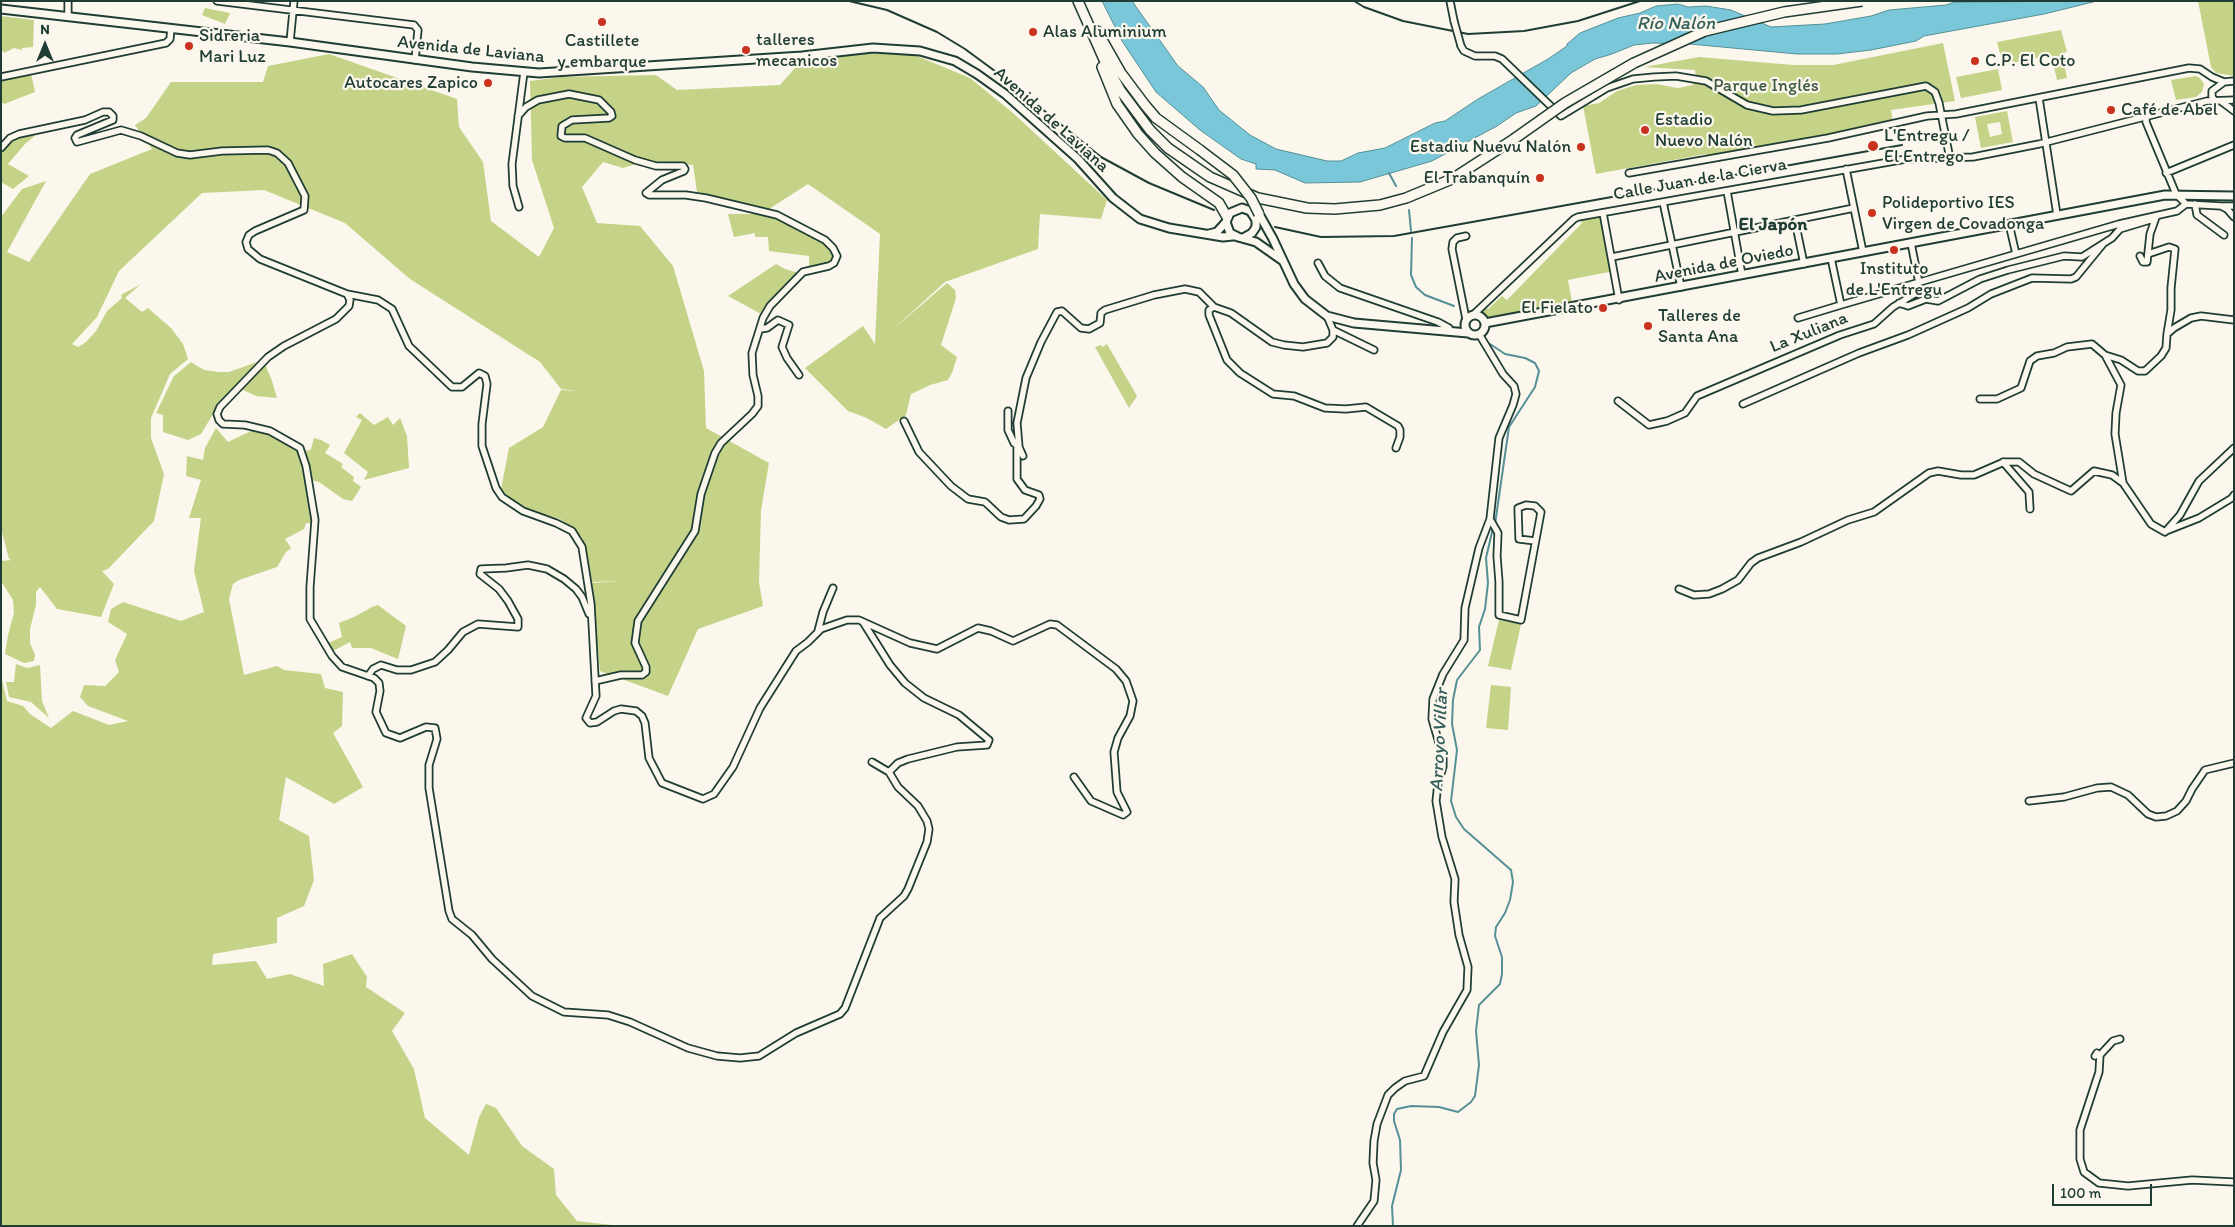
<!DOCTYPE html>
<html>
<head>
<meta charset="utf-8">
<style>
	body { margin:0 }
	#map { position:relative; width:2235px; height:1227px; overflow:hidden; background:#fbf7ec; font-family:Itim,sans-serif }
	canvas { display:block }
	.frame { position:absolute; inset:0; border:2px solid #1f3d34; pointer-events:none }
	.north { position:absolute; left:20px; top:20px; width:50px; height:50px; -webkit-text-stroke:4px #fbf7ec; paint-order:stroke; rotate:0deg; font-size:14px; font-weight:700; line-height:20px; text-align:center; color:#1f3d34 }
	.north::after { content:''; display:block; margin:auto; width:18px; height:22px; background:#1f3d34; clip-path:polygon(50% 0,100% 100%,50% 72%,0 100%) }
	.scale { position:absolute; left:2052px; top:1184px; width:100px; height:22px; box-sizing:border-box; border:2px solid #1f3d34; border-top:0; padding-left:6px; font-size:15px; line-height:18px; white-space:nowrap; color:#1f3d34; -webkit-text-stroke:4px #fbf7ec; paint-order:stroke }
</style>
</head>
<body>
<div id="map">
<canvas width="2235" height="1227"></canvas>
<div class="frame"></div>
<div class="north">N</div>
<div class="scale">100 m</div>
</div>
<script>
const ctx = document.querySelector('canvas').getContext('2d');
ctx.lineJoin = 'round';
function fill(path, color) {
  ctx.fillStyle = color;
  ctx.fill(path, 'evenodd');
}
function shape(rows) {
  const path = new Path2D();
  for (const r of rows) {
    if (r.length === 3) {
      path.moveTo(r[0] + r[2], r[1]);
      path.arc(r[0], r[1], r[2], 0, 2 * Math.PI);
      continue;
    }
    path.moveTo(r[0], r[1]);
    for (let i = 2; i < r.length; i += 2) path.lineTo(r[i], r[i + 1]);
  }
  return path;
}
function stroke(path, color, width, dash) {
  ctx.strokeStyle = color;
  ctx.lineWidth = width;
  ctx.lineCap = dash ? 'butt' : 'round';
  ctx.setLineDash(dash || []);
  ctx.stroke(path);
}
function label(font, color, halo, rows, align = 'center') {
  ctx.font = font + ' Itim,sans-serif';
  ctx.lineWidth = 4.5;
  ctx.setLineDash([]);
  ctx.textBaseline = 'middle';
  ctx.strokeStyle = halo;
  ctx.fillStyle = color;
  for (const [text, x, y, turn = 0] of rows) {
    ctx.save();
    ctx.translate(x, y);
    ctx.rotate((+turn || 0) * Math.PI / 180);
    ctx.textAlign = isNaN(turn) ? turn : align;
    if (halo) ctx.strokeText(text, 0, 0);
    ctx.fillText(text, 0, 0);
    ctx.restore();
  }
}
const green = shape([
	[2198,1,2234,1,2234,76,2216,73,2211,67],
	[205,8,230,13,225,24,202,15],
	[1,16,34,20,33,47,22,48,22,50,14,48,4,53,1,48],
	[2061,30,2067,52,2062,53,2067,78,2057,80,2051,55,2003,65,1997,42],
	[1943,43,1955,101,1891,110,1893,123,1707,159,1706,154,1596,174,1583,106,1599,103,1617,91,1636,85,1656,84,1678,88,1693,85,1696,78,1695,70,1644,67,1699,57,1793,65,1833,65],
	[910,53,970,78,1013,113,1107,200,1101,219,1040,214,1038,249,945,282,891,331,947,283,955,290,956,298,941,345,957,357,952,373,948,380,930,385,911,394,906,415,886,429,867,418,848,411,805,368,863,326,875,344,880,234,808,184,769,209,697,192,693,165,646,161,623,168,603,162,582,187,597,223,640,226,673,266,704,371,706,428,769,463,761,510,759,582,763,606,698,629,668,696,600,671,591,583,620,581,592,582,582,537,560,519,535,512,512,500,501,489,509,448,543,427,561,390,578,391,561,389,540,362,410,279,345,223,264,190,202,193,119,271,97,317,72,344,78,347,86,342,96,331,107,311,122,298,121,295,141,284,125,298,142,312,148,308,171,328,183,344,188,359,170,374,151,418,151,438,164,474,154,521,108,569,102,571,114,584,101,617,57,609,40,587,36,592,36,605,30,629,30,643,35,655,34,661,24,663,5,654,8,635,14,613,13,600,1,581,1,561,12,560,9,559,1,528,1,217,22,189,46,181,7,252,29,262,90,174,152,149,135,125,146,118,171,82,263,82,268,66,329,54,457,99,459,127,483,162,491,221,539,257,554,228,532,160,530,81,561,77,656,75,677,90,780,85,801,61,853,54],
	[1998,69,2002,90,1961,98,1956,77],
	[31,74,35,92,4,104,1,101,1,80],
	[2196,76,2200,78,2204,84,2202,92,2196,97,2176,100,2171,80],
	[2007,111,2013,142,1981,148,1975,117],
	[2000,122,2002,134,1990,137,1987,124],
	[37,134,25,144,8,164,29,176,13,189,1,182,1,152,12,139,24,135],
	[1603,213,1614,271,1568,280,1573,307,1485,323,1481,317,1483,307,1488,309,1502,296,1507,300,1582,223,1578,217],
	[728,214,760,214,775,217,826,243,834,257,828,263,809,269,809,256,769,251,768,237,755,237,755,233,734,237],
	[776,264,785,269,799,273,761,314,728,296],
	[1107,344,1137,396,1129,408,1095,347,1101,345,1103,347],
	[191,362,204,370,219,372,229,372,257,362,221,401,201,434,188,440,163,432,163,415,156,413,174,376],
	[265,364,272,381,277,398,256,396,241,389],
	[360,413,374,425,388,417,393,425,400,418,407,436,409,468,364,480,368,472,344,453,362,420,356,417],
	[216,428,228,442,255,429,295,445,302,463,310,506,312,523,306,523,304,529,285,539,291,548,286,552,277,567,239,580,233,584,229,599,244,675,277,666,284,670,321,674,325,688,343,692,342,726,333,733,363,787,334,804,286,777,279,820,309,836,314,880,304,906,277,918,277,943,213,954,212,965,256,961,267,979,290,974,324,986,323,964,352,954,367,977,366,987,405,1013,392,1031,414,1069,425,1118,469,1155,479,1117,486,1104,496,1108,522,1146,554,1169,556,1195,577,1221,621,1226,1,1226,1,676,7,701,23,706,30,714,51,728,73,711,109,725,128,721,88,706,80,697,84,685,105,686,119,672,115,660,127,634,108,622,111,609,123,602,181,621,204,612,194,571,201,518,189,518,201,480,186,476,187,456,203,460,205,448],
	[314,438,321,440,330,445,325,453,343,464,341,467,354,477,353,481,361,487,352,501,343,499,319,482,311,480,302,449,308,451,311,449],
	[378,605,406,626,398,659,371,648,352,648,350,642,333,651,328,643,342,637,339,623,354,617,372,607],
	[1499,620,1521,624,1511,670,1488,666],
	[16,664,27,668,40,665,42,701,49,718,31,702,9,697,6,682,14,682],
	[1491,685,1511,687,1508,730,1486,728]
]);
const water = shape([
	[1102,1,1132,1,1178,66,1203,87,1219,110,1250,135,1276,149,1327,161,1341,161,1358,153,1385,148,1435,123,1445,121,1478,99,1548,59,1567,46,1567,44,1580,33,1618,18,1640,13,1656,6,1678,4,1688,7,1706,6,1731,10,1771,27,1825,24,1871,16,1889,10,1946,5,1955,2,2097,1,2044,14,1924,36,1916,41,1871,50,1837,54,1797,54,1690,44,1653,43,1634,45,1612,54,1595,59,1571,73,1536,106,1516,113,1497,126,1432,161,1360,182,1305,183,1275,170,1256,169,1256,164,1241,159,1200,130,1156,92,1122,41,1102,1]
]);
const stream = shape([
	[1389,173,1396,186],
	[1409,210,1411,231],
	[1412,238,1411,275,1416,287,1425,295,1454,306],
	[1490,344,1505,354,1525,358,1535,363,1539,371,1535,387,1509,427,1495,524],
	[1393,1226,1392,1206,1401,1170,1400,1140,1394,1121,1394,1114,1397,1109,1411,1106,1439,1107,1458,1112,1471,1102,1475,1096,1479,1065,1476,1031,1479,1005,1500,984,1502,974,1502,957,1495,936,1496,927,1505,913,1510,900,1513,882,1511,870,1464,829,1456,817,1451,801,1457,750,1452,724,1453,700,1457,680,1480,650,1479,627,1485,609,1488,583,1486,558,1493,528]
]);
const minor = shape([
	[68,1,68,16],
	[217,1,414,25,418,30,415,60],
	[1450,1,1454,21],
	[290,42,294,1],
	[1461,46,1464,51,1475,56,1495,56,1502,59,1561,116,1607,88,1633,79,1654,77,1676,76,1706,81,1747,105,1773,111,1801,110,1926,86,1935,92,1939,103,1950,159],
	[1,77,166,43,170,39,171,28],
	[2039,98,2057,215],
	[2215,101,2212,97,2212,91,2224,82,2234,81],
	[2222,102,2234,111],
	[518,116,526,107,538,100,569,94,599,100,611,112,612,116,609,118,572,120,562,126,561,136,565,138,585,138,635,160,656,166,683,166,685,169,684,171,662,180,646,193,649,195,686,195,706,198,777,215,825,240,833,248,837,256,834,263,829,266,803,272,770,306,763,318,752,353,753,375,758,396,758,406,752,414,721,443,715,453,701,494,695,531,638,621,635,643,646,667,646,672,642,675,621,675,595,681],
	[2146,117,2146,122,2176,194,2186,204,2221,206,2227,209,2234,217],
	[1,148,10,138,19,134,85,120,103,112,109,112,113,116,113,120,77,135,75,138,77,142,121,130,141,136,177,153,190,155,222,151,268,150,277,153,288,163,305,196,304,210,255,231,249,235,246,242,248,249,260,259,347,294,350,300,349,306,336,319,284,346,268,357,220,407,217,414,219,420,223,424,245,425,270,431,300,448,306,466,315,520,310,587,310,619,332,656,342,667,374,678,379,683,380,691,376,712,386,733,400,738,426,727,435,728,437,739,429,765,429,788,449,911,452,919,472,935,492,959,532,996,564,1012,608,1015,630,1022,688,1048,717,1056,740,1058,759,1056,796,1033,840,1014,845,1008,880,918,904,896,908,889,927,842,929,829,927,821,918,806,898,787,889,772],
	[1846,169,1863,252],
	[1629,173,1828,138,1927,116,1956,114,2189,68,2200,69,2212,77,2224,82],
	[2166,173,2234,145],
	[1727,191,1742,275],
	[1663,202,1681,287],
	[2195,204,2197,215,2224,235],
	[2223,206,2234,206],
	[519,207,513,186,512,164,524,72],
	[1603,213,1619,300],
	[1795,221,1804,264],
	[2009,224,2016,254],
	[1466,236,1457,238,1453,242,1452,249,1466,319],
	[2148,254,2169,247,2175,249,2171,288,2171,310,2167,334],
	[2140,256,2143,262,2147,262,2150,234,2156,217],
	[1612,257,1854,208],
	[1831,258,1841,305,2119,224,2177,211,2186,204],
	[1318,263,1325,276,1340,288,1438,322,1449,328],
	[347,294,378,300,392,309,409,346,452,387,462,387,479,373,485,376,487,384,482,424,482,446,496,488,502,497,523,511,556,523,572,531,582,547,591,604,596,696,586,718,590,723,597,722,614,711,621,709,636,711,642,716,645,723,649,758,662,783,703,799,714,794,733,767,760,708,796,651,808,642,821,629,847,620,859,620,910,643,937,649,978,628,991,631,1013,641,1050,624,1057,625,1116,669,1126,681,1133,701,1130,716,1118,738,1114,752,1117,792,1127,812,1123,815,1091,801,1074,777],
	[1899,303,1908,306,1926,299,1938,301,1980,279,2008,270,2064,256,2082,257,2112,238,2120,229,2153,219],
	[1473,315,1574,219,1578,217,1906,159,1973,157,2039,144,2207,101,2234,100],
	[1327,316,1333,330,1374,350],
	[1798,318,1841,305],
	[760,329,767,328,778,320,789,325,782,347,787,358,799,375],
	[1333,330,1333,337,1327,343,1303,347,1284,345,1272,342,1231,313,1214,307,1209,310,1209,315,1227,360,1240,373,1273,394,1294,396,1325,408,1346,409,1366,407,1398,426,1400,430,1400,437,1396,448],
	[2105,355,2121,385,2116,413,2115,434,2123,483],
	[1980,399,1997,399,2021,388,2030,361,2037,356,2054,353,2067,347,2092,344,2105,355,2121,360,2138,371,2145,371,2161,356,2166,348,2167,334,2174,328,2191,318,2201,316,2234,320],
	[1618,401,1649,425,1667,421,1685,413,1697,396,1840,335,1874,324,1893,307,1918,292,1919,283,1911,243],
	[1743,404,1859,353,1908,335,1968,308,1991,294,2032,278,2071,279,2076,277,2103,244],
	[1008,411,1008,430,1014,443,1019,447],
	[904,421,919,452,951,486,968,499,985,502,1001,517,1009,520,1024,519,1036,506,1040,499,1039,495,1025,490,1017,479,1017,448],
	[1023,456,1019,447,1017,423,1026,378,1041,342,1057,312,1062,311,1081,328,1089,329,1100,323,1101,313,1105,310,1154,295,1185,289,1199,292,1214,307],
	[2003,462,2029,492,2030,509],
	[1490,519,1498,533,1497,556,1499,582,1499,615,1521,620,1541,512,1535,506,1526,505,1518,508,1519,539,1535,541],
	[2166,531,2199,518,2232,498,2234,495],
	[1679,589,1694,595,1709,594,1722,589,1738,580,1751,563,1758,558,1801,542,1848,520,1874,512,1929,473,1938,471,1961,475,1974,475,2004,462,2019,462,2034,474,2071,491,2094,471,2112,475,2123,483,2151,524,2165,532,2180,515,2199,481,2234,448],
	[863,622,890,665,905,683,924,698,959,715,989,740,987,745,957,747,908,759,898,763,889,772],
	[818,631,823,612,833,588],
	[368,676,373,669,381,665,397,670,411,670,435,662,448,650,463,632,478,624,518,627,518,619,508,601,499,589,480,574,481,569,506,568,528,565,547,569,564,579,576,589,582,597,589,614],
	[872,762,889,772],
	[2029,801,2064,797,2097,788,2111,787,2128,795,2148,814,2156,817,2166,816,2177,811,2186,801,2192,789,2205,770,2234,763],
	[2100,1055,2113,1041,2120,1039],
	[2095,1056,2097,1053,2100,1055,2099,1072,2080,1130,2080,1159,2084,1172,2099,1183,2128,1186,2192,1180,2234,1182],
	[1357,1226,1374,1201,1376,1180,1373,1163,1374,1141,1377,1124,1388,1095,1395,1088,1405,1081,1424,1076,1443,1032,1467,990,1468,967,1459,935,1454,902,1455,879,1442,837,1436,801,1438,783,1443,767,1443,757,1432,719,1433,699,1443,674,1464,640,1465,608,1479,548,1490,519,1499,438,1513,405,1516,394,1514,386,1503,374,1479,334]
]);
const tertiary = shape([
	[1,9,290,42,472,67,539,73,802,56,873,48,920,51,955,61,977,74,1005,94,1078,159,1113,198,1140,219,1169,228,1223,237,1233,236],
	[1209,234,1217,232,1226,222],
	[1243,238,1252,233,1256,227,1256,220,1251,212],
	[1283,261,1256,242,1238,237,1230,233,1226,222,1230,213,1242,208,1259,214,1273,239,1294,284,1305,299,1327,316,1354,323,1468,333],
	[1475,325,10],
	[1485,323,2165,195,2234,196]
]);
const primary = shape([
	[1078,1,1106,64,1120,90,1150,130,1168,148,1210,177,1258,198,1307,208,1335,209,1380,205,1406,198,1452,179,1514,139],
	[1097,31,1121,73,1145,105,1156,118,1200,150],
	[1102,67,1117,104,1138,134,1155,153,1182,177,1219,203,1227,217]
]);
const rail = shape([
	[849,1,887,10,937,32,965,49,999,74,1101,157,1149,183,1214,210],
	[1354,1,1364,7,1403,21,1468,34,1524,31,1578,21,1640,1],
	[1275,227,1321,237,1394,236,1902,145]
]);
const minorBridge = shape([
	[1454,21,1461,46]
]);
const primaryBridge = shape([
	[1514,139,1565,103,1634,63,1705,31,1784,12,1862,1],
	[1200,150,1233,175,1251,198,1259,214]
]);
const markers = [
	[602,22,5,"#c8321e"],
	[1033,32,5,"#c8321e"],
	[189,46,5,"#c8321e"],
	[746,50,5,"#c8321e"],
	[1975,61,5,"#c8321e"],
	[488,83,5,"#c8321e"],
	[2111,110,5,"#c8321e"],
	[1645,130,5,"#c8321e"],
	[1873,146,6,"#c8321e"],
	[1581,147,5,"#c8321e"],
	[1540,178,5,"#c8321e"],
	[1872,213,5,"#c8321e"],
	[1894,250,5,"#c8321e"],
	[1603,308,5,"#c8321e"],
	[1648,326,5,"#c8321e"]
];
const poiNames = [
	["Alas Aluminium",1043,32],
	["Sidreria",199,36],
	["Mari Luz",199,57],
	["talleres",756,40],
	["mecanicos",756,61],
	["Castillete",602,41,"center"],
	["y embarque",602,62,"center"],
	["C.P. El Coto",1985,61],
	["Autocares Zapico",478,83,"right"],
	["Café de Abel",2121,110],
	["Estadio",1655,120],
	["Nuevo Nalón",1655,141],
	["L'Entregu /",1884,136],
	["El Entrego",1884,157],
	["Estadiu Nuevu Nalón",1571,147,"right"],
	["El Trabanquín",1530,178,"right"],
	["Polideportivo IES",1882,203],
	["Virgen de Covadonga",1882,224],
	["Instituto",1894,269,"center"],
	["de L'Entregu",1894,290,"center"],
	["El Fielato",1593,308,"right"],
	["Talleres de",1658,316],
	["Santa Ana",1658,337]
];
const streetNames = [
	["Avenida de Laviana",471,50,6],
	["Avenida de Laviana",1051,120,42],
	["Calle Juan de la Cierva",1700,180,-10],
	["Avenida de Oviedo",1724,264,-11],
	["La Xuliana",1809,333,-22]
];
const parkNames = [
	["Parque Inglés",1766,86]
];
const waterNames = [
	["Río Nalón",1676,24],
	["Arroyo Villar",1440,740,-87]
];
const neighbourhoodNames = [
	["El Japón",1773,225]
];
fill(green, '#c4d387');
fill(water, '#79c7d8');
stroke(water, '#559096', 1);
stroke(stream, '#559096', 2);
stroke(minor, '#1f3d34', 9);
stroke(tertiary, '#1f3d34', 11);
stroke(primary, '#1f3d34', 12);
stroke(minor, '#fbf7ec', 5.5);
stroke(tertiary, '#fbf7ec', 7);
stroke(primary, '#fbf7ec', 9);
stroke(rail, '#1f3d34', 2);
stroke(minorBridge, '#1f3d34', 9, []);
stroke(primaryBridge, '#1f3d34', 12, []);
stroke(minorBridge, '#fbf7ec', 5.5);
stroke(primaryBridge, '#fbf7ec', 9);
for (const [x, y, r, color] of markers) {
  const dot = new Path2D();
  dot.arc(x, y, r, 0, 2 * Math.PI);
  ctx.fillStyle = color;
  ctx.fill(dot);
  stroke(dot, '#fbf7ec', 2);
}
label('18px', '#1f3d34', '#fbf7ec', poiNames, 'left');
label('18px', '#1f3d34', '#fbf7ec', streetNames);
label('18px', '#405b45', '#fbf7ec', parkNames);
label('italic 19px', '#36605d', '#fbf7ec', waterNames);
label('bold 19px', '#1f3d34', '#fbf7ec', neighbourhoodNames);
</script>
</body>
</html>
